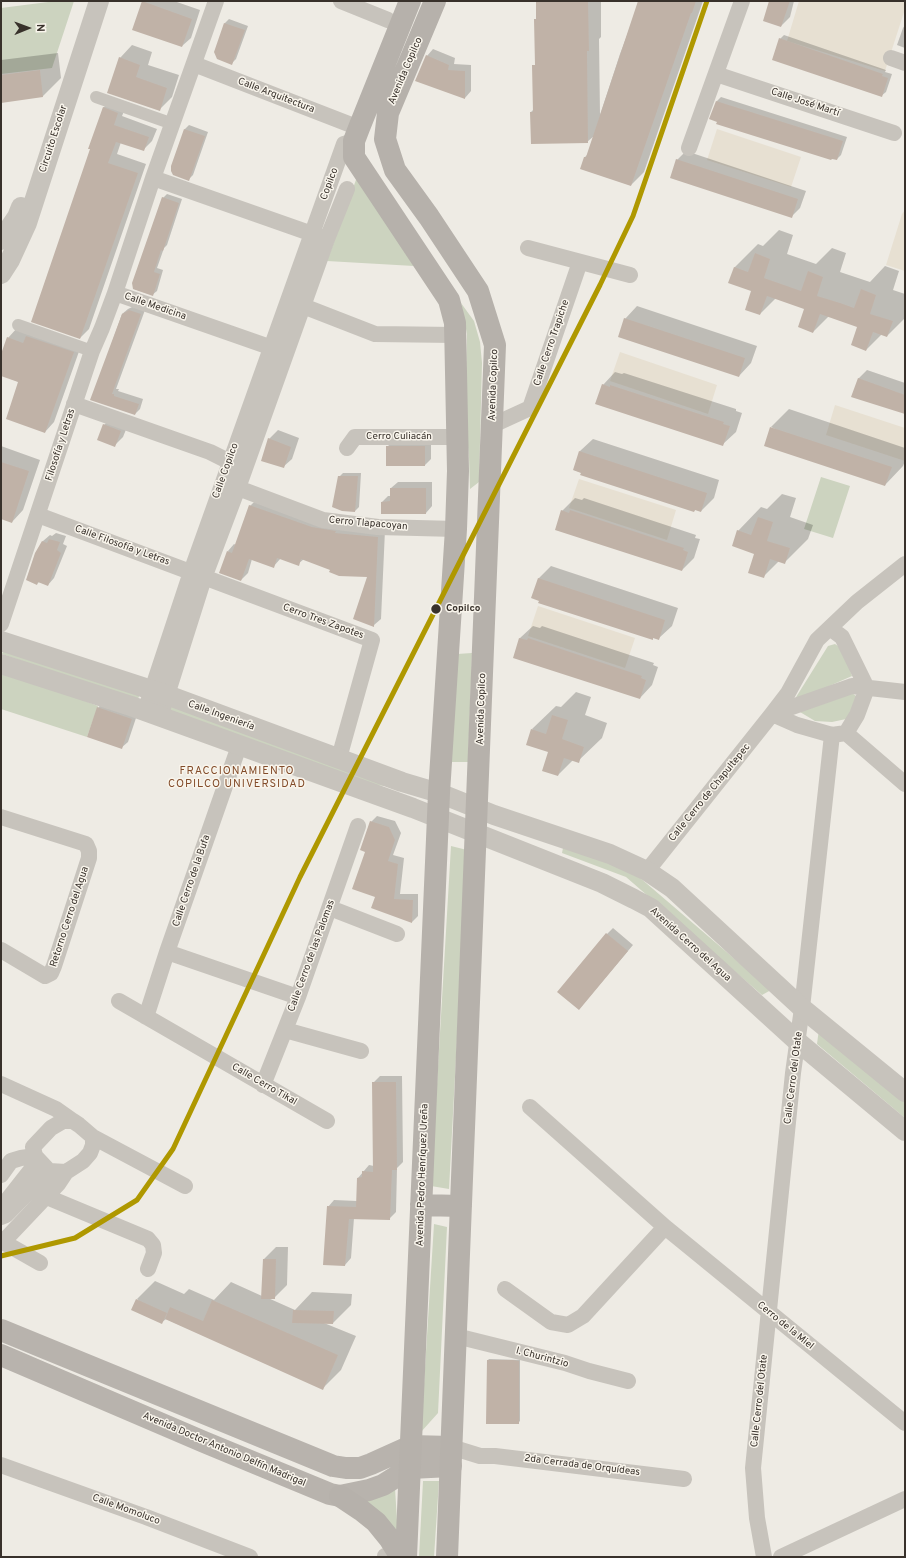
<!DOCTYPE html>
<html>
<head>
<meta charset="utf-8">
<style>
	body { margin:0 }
	#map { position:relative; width:906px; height:1558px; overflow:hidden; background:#eeebe4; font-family:Overpass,sans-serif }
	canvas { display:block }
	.frame { position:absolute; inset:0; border:2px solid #38312b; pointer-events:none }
	.north { position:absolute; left:8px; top:8px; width:40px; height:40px; -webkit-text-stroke:3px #f9f5ec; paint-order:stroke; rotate:89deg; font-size:11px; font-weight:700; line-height:16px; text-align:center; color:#38312b }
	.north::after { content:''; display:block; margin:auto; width:14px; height:18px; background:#38312b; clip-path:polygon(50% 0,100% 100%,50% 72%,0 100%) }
</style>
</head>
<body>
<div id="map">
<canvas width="906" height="1558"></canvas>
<div class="frame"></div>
<div class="north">N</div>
</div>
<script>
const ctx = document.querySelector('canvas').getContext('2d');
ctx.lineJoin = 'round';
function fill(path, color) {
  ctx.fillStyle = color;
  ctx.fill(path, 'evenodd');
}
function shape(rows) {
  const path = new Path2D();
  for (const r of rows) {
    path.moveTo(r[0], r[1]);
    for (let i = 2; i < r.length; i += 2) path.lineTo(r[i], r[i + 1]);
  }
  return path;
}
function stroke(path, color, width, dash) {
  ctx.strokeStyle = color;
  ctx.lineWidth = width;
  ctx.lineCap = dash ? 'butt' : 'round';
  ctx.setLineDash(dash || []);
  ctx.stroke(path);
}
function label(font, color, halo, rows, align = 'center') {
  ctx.font = font + ' Overpass,sans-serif';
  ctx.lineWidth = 3;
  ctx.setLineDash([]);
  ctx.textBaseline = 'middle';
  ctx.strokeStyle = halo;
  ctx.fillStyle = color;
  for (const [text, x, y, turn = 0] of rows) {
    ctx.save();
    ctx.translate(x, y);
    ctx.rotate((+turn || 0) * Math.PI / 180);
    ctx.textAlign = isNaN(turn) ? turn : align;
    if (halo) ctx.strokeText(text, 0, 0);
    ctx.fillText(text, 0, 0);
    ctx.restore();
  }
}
const green = shape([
	[56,1,74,1,52,68,1,74,1,8],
	[357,177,414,266,327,261],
	[461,303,474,321,480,342,482,363,479,482,470,489,469,457,465,418,467,334],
	[821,477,850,486,833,538,804,529],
	[835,644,844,650,852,676,793,702,828,646],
	[5,646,141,692,137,701,2,654],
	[472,653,468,762,449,762,457,654],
	[1,668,98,706,87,737,1,709],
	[851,692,857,697,855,708,846,719,832,722,815,721,800,712],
	[171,703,395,787,365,784,169,711],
	[451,846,467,850,449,1189,431,1186],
	[563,848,632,871,771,990,762,995,626,877,562,853],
	[819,1029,905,1101,905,1118,817,1044],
	[434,1224,447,1227,438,1413,421,1432],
	[423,1481,439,1481,434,1557,419,1557],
	[395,1488,398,1537,359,1499]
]);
const plaza = shape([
	[799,1,905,1,905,9,885,71,787,41],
	[717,129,801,157,791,187,707,160],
	[905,210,905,271,886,265,902,214],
	[620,352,717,385,708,414,610,381],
	[835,405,905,428,905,461,826,435],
	[579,479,676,510,667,540,569,508],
	[538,606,635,638,625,668,528,636]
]);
const shadow = shape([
	[144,1,174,1,200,10,191,38,182,46,143,2],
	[536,1,601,1,601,37,599,39,600,115,620,54,640,1,703,1,644,172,631,185,585,157,588,154,594,136,587,142,532,143,531,112,534,109,534,66,536,64],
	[771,1,794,1,790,17,781,26],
	[229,19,248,26,236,59,232,63,215,52,225,23],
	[905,25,905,48,897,45,903,28],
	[784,35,886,70,885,72,892,74,886,92,881,96,780,39],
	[132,45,152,52,148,65,179,75,172,97,159,110,120,58],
	[433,49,455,58,454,64,471,65,471,91,465,98,427,56],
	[58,53,61,78,43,96,1,102,1,106,1,60],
	[721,97,847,137,841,155,837,159,711,119,717,101],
	[112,99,127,104,122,116,157,129,152,141,143,150,121,142,117,154,146,164,89,329,80,338,92,149,103,108],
	[189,125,208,132,193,175,189,179,172,166,185,129],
	[686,151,806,191,800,208,791,217,677,160],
	[167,194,182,199,167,245,164,248,157,268,163,270,157,291,152,295,134,289,163,198],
	[779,230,793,235,787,254,816,264,832,248,846,253,840,272,870,282,885,266,899,271,893,290,905,294,905,318,887,336,882,334,866,350,858,326,829,316,813,332,805,308,776,298,760,314,752,290,734,268,758,244,763,246],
	[134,306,145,310,116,389,119,389,118,391,143,399,140,409,135,414,92,399,122,314,128,309],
	[637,306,757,346,751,363,739,376,625,319],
	[17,328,82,343,54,422,45,432,19,382,1,375,1,357,8,338],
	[867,370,905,383,905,414,858,379],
	[615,372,622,374,624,373,736,409,736,411,742,413,736,432,723,444,603,385],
	[789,409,905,448,905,461,903,466,885,485,771,427],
	[113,416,129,422,123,437,115,445,104,425],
	[278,430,299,438,292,459,283,467,269,439],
	[593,439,719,480,714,498,701,511,696,509,694,511,574,470,580,451],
	[393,441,431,441,431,459,425,465,387,447],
	[1,446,40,460,23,510,12,522,1,518],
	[343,473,361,473,359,507,355,511,339,477],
	[398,482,432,482,432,506,426,513,382,502,388,496,391,496,391,488],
	[782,494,796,498,790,517,813,525,808,539,784,563,779,561,763,577,755,553,738,531,761,507,767,509],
	[575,498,582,500,584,498,696,535,695,538,700,539,694,558,682,570,562,511],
	[257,499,385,530,381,619,374,625,369,576,331,569,304,559,298,564,281,558,273,567,252,559,248,573,241,580,228,551,234,544,236,545,250,506],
	[56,533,66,536,63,544,67,546,54,578,48,585,39,582,37,584,36,553,43,541,50,535,52,536],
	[551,566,678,608,672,626,659,638,538,579],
	[533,626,540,628,542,626,654,663,653,665,658,667,652,685,640,698,514,657,520,638],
	[576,692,591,697,585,715,607,723,602,738,578,761,573,760,558,775,550,752,532,729,556,706,561,707],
	[104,701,138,712,128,742,121,748,98,708],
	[377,816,395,821,401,833,393,855,404,858,400,894,418,894,418,916,412,922,376,897,371,822],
	[613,928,633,945,579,1009,607,934],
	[380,1076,402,1076,403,1162,397,1168,396,1212,390,1218,354,1218,351,1258,345,1265,328,1207,334,1200,357,1201,358,1178,369,1165,374,1166,373,1083],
	[276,1247,288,1247,287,1285,274,1298,268,1298,295,1310,312,1292,352,1294,351,1305,333,1323,324,1323,356,1336,341,1370,323,1388,166,1319,161,1323,137,1299,155,1281,184,1294,189,1289,214,1300,231,1282,262,1296,264,1259],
	[489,1359,520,1360,520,1421,518,1423,488,1360]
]);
const building = shape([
	[142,1,192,19,182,47,132,30],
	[536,1,588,1,589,51,587,51,588,143,531,144,530,112,533,112,532,65,535,65,534,19,536,19],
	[638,1,696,1,692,13,691,13,631,186,580,169,584,157,586,157],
	[769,1,790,1,781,27,763,21],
	[224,23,245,30,232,65,217,59,214,52],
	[779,38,883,74,882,76,888,78,882,97,772,60],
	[426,55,449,65,448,70,465,71,465,99,415,81],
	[119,57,140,65,136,77,167,88,160,111,107,93],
	[40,70,43,97,1,103,1,75],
	[716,101,843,141,837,160,832,159,831,160,716,124,717,122,709,119],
	[103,107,118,113,114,125,149,137,144,151,116,142,108,163,138,173,80,339,31,322,90,149,88,149],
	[184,129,205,136,189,181,173,175,171,171,171,166],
	[676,159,798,199,792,218,670,178],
	[162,197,179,203,163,251,161,250,154,272,160,274,153,296,133,289,132,283],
	[755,253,770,259,764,278,801,291,808,271,823,277,817,296,840,303,854,308,861,289,876,295,870,314,893,321,887,337,873,332,866,351,851,345,857,327,820,314,813,333,798,327,804,309,767,296,760,315,745,310,751,291,728,283,734,267,748,272],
	[129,310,141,314,112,394,114,394,114,396,139,404,135,415,90,400,122,314],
	[624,318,745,358,739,377,618,337],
	[26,336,74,352,45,433,6,419,18,382,1,376,1,354,7,337,23,343],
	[858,378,905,395,905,414,851,397],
	[602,384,610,387,610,385,724,422,723,424,730,426,723,446,595,404],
	[103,424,121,431,115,447,97,440],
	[770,427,892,467,885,486,764,446],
	[268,438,291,447,284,468,261,461],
	[386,446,425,446,425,466,386,466],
	[579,451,707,493,701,512,695,510,694,512,580,475,581,473,573,470],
	[1,462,29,471,12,523,1,519],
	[338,476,358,476,355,512,342,511,332,507],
	[390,488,426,488,426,514,381,514,381,502,390,501],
	[249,505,312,527,336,531,335,533,378,537,374,627,353,619,367,577,339,576,329,572,330,570,301,559,299,566,277,558,274,568,249,559,241,581,219,573,227,551,232,553],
	[561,510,569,513,570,510,684,548,683,550,688,552,682,571,555,530],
	[758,517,773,522,767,541,790,548,785,564,770,559,764,578,748,573,754,554,732,546,737,530,751,535],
	[49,539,60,542,57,550,61,553,48,586,38,582,37,585,26,580,35,553,42,541,47,543],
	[538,578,665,620,659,640,653,638,653,640,538,603,539,601,531,598],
	[519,638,527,640,528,638,642,676,641,678,646,680,640,699,513,658],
	[97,707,132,719,122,749,87,737],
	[552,715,568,720,562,739,584,747,579,763,564,758,558,776,542,771,548,752,526,745,531,729,546,734],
	[370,821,389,827,395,840,388,861,398,864,394,899,413,900,412,923,371,908,375,897,352,889,365,852,360,850],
	[606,933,628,951,579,1010,557,992],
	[372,1082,396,1082,397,1170,392,1170,390,1220,349,1219,345,1266,323,1265,327,1206,356,1207,357,1178,362,1177,362,1171,373,1172],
	[263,1259,276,1259,275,1299,261,1299],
	[136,1299,167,1313,162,1324,131,1310],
	[212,1300,338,1355,323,1390,165,1319,170,1307,203,1321],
	[293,1310,334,1311,333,1324,292,1323],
	[487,1360,513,1360,519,1361,519,1424,486,1424]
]);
const pedestrian = shape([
	[96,97,173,124],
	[18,325,92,351]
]);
const minor = shape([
	[341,1,388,20],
	[891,58,905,63],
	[194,64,359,128],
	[716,74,894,133],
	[689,148,742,1],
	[153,178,321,237],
	[528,248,630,275],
	[115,293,281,351],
	[303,306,375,334,455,335],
	[74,404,210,452,230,462,238,488,323,520,378,527,456,529],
	[493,425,530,408,580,262],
	[347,448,355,437,457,437],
	[38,515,372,640,339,758],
	[1,624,92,351,102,328,115,293,153,178,216,1],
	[145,711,191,572,344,144,354,141],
	[772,714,797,725,832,735,846,733,857,715,867,688,842,637,830,628],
	[772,714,852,686,905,692],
	[160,717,204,578,238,488,327,239,347,189],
	[846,733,905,784],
	[1,817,86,844,89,851,89,858,54,966,51,973,45,976,1,950],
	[647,871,772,714,788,693,817,640,857,602,905,564],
	[330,908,397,934],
	[167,952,298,997],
	[119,1001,327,1121],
	[146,1017,167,952,239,746],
	[285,1030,361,1051],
	[1,1084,56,1109,73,1121],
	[263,1085,298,997,358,826],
	[530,1107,665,1227,905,1423],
	[63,1121,73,1121,79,1125,93,1137,93,1145,90,1153,83,1161,66,1172,49,1171,35,1156,33,1147,51,1128,63,1121],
	[93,1137,185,1186],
	[1,1175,11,1161,21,1158,35,1156],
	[47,1197,148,1239,153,1245,154,1253,148,1269],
	[4,1204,38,1161],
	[1,1217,6,1215,49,1171],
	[40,1263,3,1242,58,1184,66,1172],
	[505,1289,551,1322,568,1325,583,1316,665,1227],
	[456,1336,565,1363,589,1371,628,1381],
	[451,1447,480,1456,495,1456,684,1479],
	[1,1465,146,1517,250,1557],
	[385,1557,385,1556],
	[764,1557,757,1518,753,1468,793,1073,802,1008,832,735],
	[781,1557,905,1499]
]);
const tertiary = shape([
	[1,240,17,217,21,207],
	[1,274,10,260,27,223,99,1],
	[1,641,167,695,402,782,439,793,494,815,610,854,647,871,672,888,802,1008,905,1092],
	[1,664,131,706,413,808,602,883,634,899,651,908,798,1042,905,1131]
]);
const secondary = shape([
	[1,1330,333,1466,346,1468,360,1468,371,1464,411,1446,451,1447],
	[1,1355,204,1442,330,1494,340,1496,369,1490,383,1485,410,1468,451,1466]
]);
const primary = shape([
	[435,1,388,113,385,139,395,170,429,217,478,291,495,345,447,1557],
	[421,1205,461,1206],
	[340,1496,361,1510,376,1522,389,1538,401,1557],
	[406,1557,439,793,456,529,458,471,455,323,449,300,354,157,354,141,359,128,410,1]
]);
const metro1 = shape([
	[1,1256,75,1238,137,1200,173,1149,300,877,600,285,633,216,707,1]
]);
const markers = [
	[436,609,5.5,"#38312b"]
];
const streetNames = [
	["Avenida Copilco",406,71,-67],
	["Calle Arquitectura",276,96,21],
	["Calle José Martí",805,103,18],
	["Circuito Escolar",54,139,-72],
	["Copilco",330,184,-70],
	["Calle Medicina",155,307,19],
	["Calle Cerro Trapiche",552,343,-71],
	["Avenida Copilco",494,385,-88],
	["Cerro Culiacán",399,437],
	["Filosofía y Letras",61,445,-72],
	["Calle Copilco",226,471,-70],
	["Cerro Tlapacoyan",368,524,5],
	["Calle Filosofía y Letras",122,546,20],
	["Cerro Tres Zapotes",323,622,20],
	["Avenida Copilco",482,709,-88],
	["Calle Ingeniería",221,716,20],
	["Calle Cerro de Chapultepec",710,793,-51],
	["Calle Cerro de la Bufa",192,881,-71],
	["Retorno Cerro del Agua",70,917,-72],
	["Avenida Cerro del Agua",690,945,42],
	["Calle Cerro de las Palomas",312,956,-70],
	["Calle Cerro del Otate",794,1078,-83],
	["Calle Cerro Tikal",264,1085,30],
	["Avenida Pedro Henríquez Ureña",423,1175,-88],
	["Cerro de la Miel",785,1326,39],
	["I. Churintzio",542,1358,15],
	["Calle Cerro del Otate",760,1401,-84],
	["Avenida Doctor Antonio Delfín Madrigal",224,1450,23],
	["2da Cerrada de Orquídeas",582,1466,7],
	["Calle Momoluco",126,1510,20]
];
const stopNames = [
	["Copilco",446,609]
];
const neighbourhoodNames = [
	["FRACCIONAMIENTO",237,772],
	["COPILCO UNIVERSIDAD",237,785]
];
fill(green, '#ccd3bf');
fill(plaza, '#e7e0d2');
fill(shadow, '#0003');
fill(building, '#c0b2a7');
stroke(pedestrian, '#c7c3bc', 12);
stroke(minor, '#c7c3bc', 16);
stroke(tertiary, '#c7c3bc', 20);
stroke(secondary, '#b8b3ad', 22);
stroke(primary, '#b6b1ab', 22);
stroke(metro1, '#af9800', 5);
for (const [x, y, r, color] of markers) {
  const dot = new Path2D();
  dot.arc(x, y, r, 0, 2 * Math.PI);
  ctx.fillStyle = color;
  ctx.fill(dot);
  stroke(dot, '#f9f5ec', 1.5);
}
label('10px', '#38312b', '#f9f5ec', streetNames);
label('bold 10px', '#38312b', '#f9f5ec', stopNames, 'left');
ctx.letterSpacing = '1px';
label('11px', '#824b29', '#f9f5ec', neighbourhoodNames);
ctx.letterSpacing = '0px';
</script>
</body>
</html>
